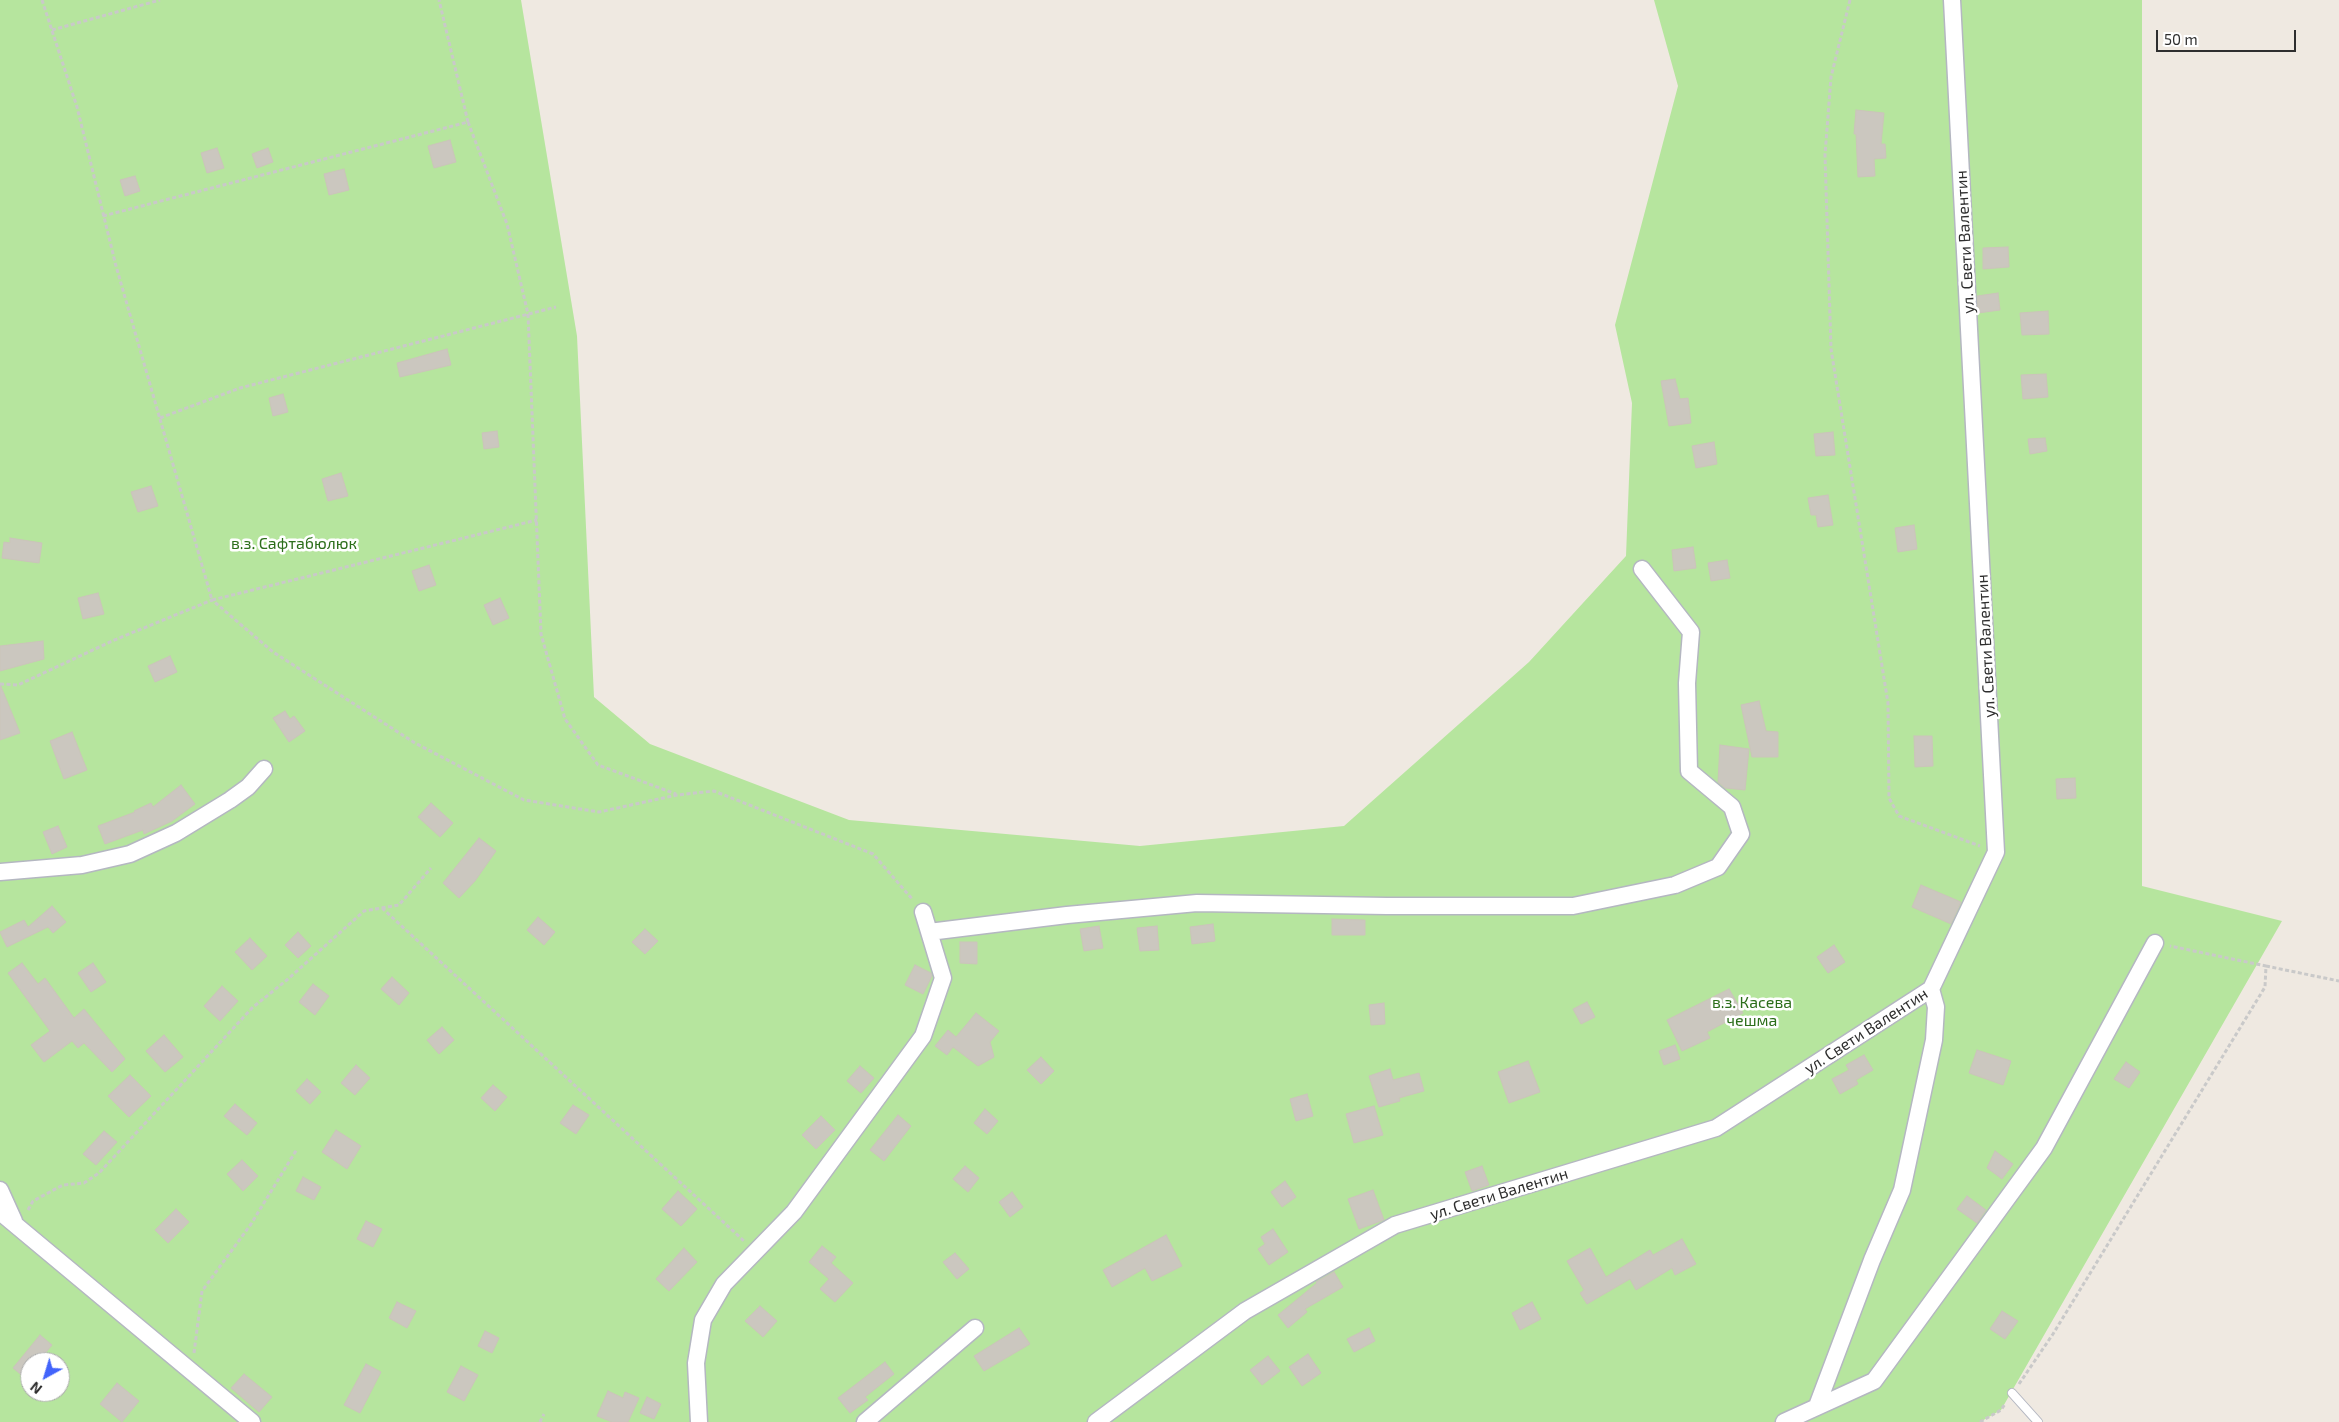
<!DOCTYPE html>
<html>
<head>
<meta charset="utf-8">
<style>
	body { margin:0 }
	#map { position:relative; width:2339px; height:1422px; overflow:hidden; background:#efe9e1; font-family:"Exo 2",sans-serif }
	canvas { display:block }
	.north { position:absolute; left:20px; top:1352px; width:50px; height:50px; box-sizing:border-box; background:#fff; border:1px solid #ababab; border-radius:50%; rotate:219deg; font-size:14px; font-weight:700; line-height:20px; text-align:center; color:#2e2e2e }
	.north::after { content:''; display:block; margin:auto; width:18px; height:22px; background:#4264fb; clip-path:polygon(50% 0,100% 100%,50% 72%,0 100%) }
	.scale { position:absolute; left:2156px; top:30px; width:140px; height:22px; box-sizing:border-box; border:2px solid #2e2e2e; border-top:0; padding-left:6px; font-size:15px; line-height:18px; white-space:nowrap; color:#2e2e2e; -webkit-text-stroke:4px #fff; paint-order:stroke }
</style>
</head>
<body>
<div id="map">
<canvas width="2339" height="1422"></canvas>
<div class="north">N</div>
<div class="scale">50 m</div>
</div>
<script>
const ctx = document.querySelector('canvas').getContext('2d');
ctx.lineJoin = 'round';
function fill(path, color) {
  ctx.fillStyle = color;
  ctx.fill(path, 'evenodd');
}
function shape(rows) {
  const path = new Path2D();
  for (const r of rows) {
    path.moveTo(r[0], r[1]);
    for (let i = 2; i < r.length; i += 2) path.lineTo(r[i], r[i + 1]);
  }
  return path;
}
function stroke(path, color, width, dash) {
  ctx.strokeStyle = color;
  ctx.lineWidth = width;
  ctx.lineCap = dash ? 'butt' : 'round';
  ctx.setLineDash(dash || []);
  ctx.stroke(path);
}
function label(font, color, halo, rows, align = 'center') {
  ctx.font = font + ' "Exo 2",sans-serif';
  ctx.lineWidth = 5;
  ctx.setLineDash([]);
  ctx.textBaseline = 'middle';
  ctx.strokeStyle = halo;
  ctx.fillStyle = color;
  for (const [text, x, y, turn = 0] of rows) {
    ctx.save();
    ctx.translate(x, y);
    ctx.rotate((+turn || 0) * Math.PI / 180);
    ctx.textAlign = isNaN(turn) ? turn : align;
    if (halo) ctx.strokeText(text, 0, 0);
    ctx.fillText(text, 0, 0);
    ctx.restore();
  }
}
const green = shape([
	[0,0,521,0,577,336,594,697,650,744,849,820,1140,846,1344,826,1529,662,1626,556,1632,403,1615,325,1678,86,1654,0,2142,0,2142,886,2282,921,2001,1410,1980,1422,0,1422],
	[30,1362,60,1362,60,1392,30,1392]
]);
const building = shape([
	[1856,110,1884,113,1881,144,1885,144,1886,158,1874,159,1875,176,1858,177,1856,134,1854,134,1856,110],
	[450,140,456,162,434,168,428,146,450,140],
	[217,148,224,168,207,173,201,153,217,148],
	[268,148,273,162,257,168,252,154,268,148],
	[344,169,349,190,329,195,324,174,344,169],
	[135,176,140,191,125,196,120,180,135,176],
	[2008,247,2009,267,1983,269,1983,248,2008,247],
	[1998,293,2000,310,1978,313,1977,296,1998,293],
	[2048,311,2049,334,2022,335,2020,313,2048,311],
	[447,349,451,365,400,377,397,363,447,349],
	[2046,374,2048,397,2023,399,2021,375,2046,374],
	[1675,379,1680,399,1688,398,1691,423,1669,426,1661,381,1675,379],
	[283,394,288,412,273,416,269,398,283,394],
	[497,431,499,447,484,449,482,433,497,431],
	[1833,432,1835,455,1816,456,1814,434,1833,432],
	[2045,438,2047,451,2030,454,2028,439,2045,438],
	[1714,442,1717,464,1696,468,1692,446,1714,442],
	[341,473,348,496,328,501,322,479,341,473],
	[151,486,158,506,138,512,131,492,151,486],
	[1828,495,1833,525,1818,527,1816,515,1811,515,1808,498,1828,495],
	[1914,525,1917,549,1898,552,1895,528,1914,525],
	[10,538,42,543,39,563,2,558,4,542,10,543,10,538],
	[1693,547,1696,568,1674,571,1672,550,1693,547],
	[1727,560,1730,578,1711,581,1708,563,1727,560],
	[429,565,436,585,419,591,412,571,429,565],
	[98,593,104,614,83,619,78,598,98,593],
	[500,598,509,618,493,625,484,605,500,598],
	[43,641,44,659,0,671,0,646,43,641],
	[170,656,177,672,155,682,148,666,170,656],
	[0,684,20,733,0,740,0,684],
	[1759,701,1766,731,1778,732,1778,757,1752,757,1741,705,1759,701],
	[285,711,290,719,294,716,305,731,289,742,273,718,285,711],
	[72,732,87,770,64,779,50,741,72,732],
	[1914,736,1932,736,1933,766,1915,767,1914,736],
	[1720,745,1749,749,1745,790,1725,788,1718,782,1720,745],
	[2075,778,2076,798,2057,799,2056,779,2075,778],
	[181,785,195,804,172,821,144,834,143,830,105,844,98,826,135,812,134,811,151,803,153,807,181,785],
	[431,803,453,823,440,837,418,817,431,803],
	[58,826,67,847,52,854,43,832,58,826],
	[479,838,496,851,475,881,459,898,443,883,479,838],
	[1921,885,1961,902,1951,924,1912,907,1921,885],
	[52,906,66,922,53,933,48,927,7,947,0,932,24,920,28,927,52,906],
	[538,917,555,932,544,945,527,930,538,917],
	[1332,919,1365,920,1365,935,1332,935,1332,919],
	[1213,924,1215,941,1192,944,1190,927,1213,924],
	[1099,926,1103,948,1084,951,1080,929,1099,926],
	[1157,926,1159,950,1140,951,1137,928,1157,926],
	[645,929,658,941,645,954,632,942,645,929],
	[298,932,311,946,298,958,285,945,298,932],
	[250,938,267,956,252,970,235,952,250,938],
	[960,942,977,942,977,964,960,963,960,942],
	[1834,945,1845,962,1828,973,1817,957,1834,945],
	[22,963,38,984,45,978,74,1018,84,1009,125,1059,112,1072,84,1043,78,1048,72,1041,44,1062,31,1045,50,1031,8,973,22,963],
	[93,963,106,982,91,992,78,973,93,963],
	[915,965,931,973,932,976,923,994,905,985,915,965],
	[392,977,409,993,399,1005,381,989,392,977],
	[313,984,329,996,315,1015,299,1002,313,984],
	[222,986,238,1001,220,1021,204,1006,222,986],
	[1729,989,1743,1013,1707,1032,1710,1038,1682,1051,1667,1020,1729,989],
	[1587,1002,1595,1017,1581,1024,1573,1009,1587,1002],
	[1384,1003,1385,1024,1371,1025,1369,1005,1384,1003],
	[976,1013,999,1031,990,1042,994,1057,978,1066,953,1047,947,1055,935,1046,948,1030,956,1037,976,1013],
	[442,1027,454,1040,439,1054,427,1040,442,1027],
	[164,1035,183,1057,165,1072,146,1051,164,1035],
	[1675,1045,1680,1059,1664,1065,1659,1051,1675,1045],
	[1977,1050,2011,1061,2003,1085,1969,1073,1977,1050],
	[1864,1055,1873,1070,1856,1080,1858,1084,1840,1094,1832,1079,1849,1070,1846,1065,1864,1055],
	[1041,1057,1054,1071,1041,1084,1027,1070,1041,1057],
	[1528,1061,1540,1092,1509,1103,1498,1072,1528,1061],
	[2126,1062,2140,1072,2129,1088,2114,1079,2126,1062],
	[356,1065,370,1078,355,1095,341,1083,356,1065],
	[860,1066,874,1078,861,1093,847,1081,860,1066],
	[1390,1069,1393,1080,1419,1073,1424,1091,1399,1098,1400,1101,1379,1107,1369,1076,1390,1069],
	[130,1075,151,1096,129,1117,108,1096,130,1075],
	[307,1079,321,1092,310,1104,296,1091,307,1079],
	[493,1085,507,1097,495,1111,481,1098,493,1085],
	[1307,1094,1313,1116,1296,1121,1290,1099,1307,1094],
	[235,1104,257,1123,247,1135,224,1116,235,1104],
	[573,1105,589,1115,576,1134,560,1123,573,1105],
	[1374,1106,1383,1135,1354,1143,1346,1114,1374,1106],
	[985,1109,998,1121,987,1134,974,1123,985,1109],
	[898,1115,911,1126,884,1161,870,1150,898,1115],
	[821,1116,835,1130,816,1149,802,1135,821,1116],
	[336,1130,361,1146,347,1169,322,1152,336,1130],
	[104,1131,117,1142,96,1165,83,1154,104,1131],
	[1995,1151,2013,1164,2002,1179,1987,1168,1995,1151],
	[242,1160,258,1176,243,1191,227,1174,242,1160],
	[965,1166,979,1178,968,1192,953,1179,965,1166],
	[1482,1166,1489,1185,1472,1191,1465,1172,1482,1166],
	[303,1177,321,1187,314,1200,296,1191,303,1177],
	[1285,1181,1296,1197,1282,1207,1271,1192,1285,1181],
	[1373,1190,1384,1220,1359,1229,1348,1199,1373,1190],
	[678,1191,697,1209,681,1226,662,1209,678,1191],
	[1012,1192,1023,1207,1010,1217,999,1202,1012,1192],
	[1967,1196,1986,1210,1977,1223,1957,1209,1967,1196],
	[176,1209,189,1222,168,1243,155,1230,176,1209],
	[366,1221,382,1229,373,1247,357,1239,366,1221],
	[1273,1229,1288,1252,1269,1265,1258,1249,1265,1244,1261,1237,1273,1229],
	[1166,1235,1182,1266,1152,1281,1145,1268,1112,1287,1103,1270,1166,1235],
	[1682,1239,1696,1264,1675,1275,1672,1268,1636,1290,1630,1279,1587,1304,1580,1293,1584,1290,1567,1261,1590,1248,1606,1277,1650,1250,1653,1255,1682,1239],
	[822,1246,836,1257,831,1263,853,1283,835,1302,820,1289,829,1279,809,1262,822,1246],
	[684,1248,697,1262,669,1291,656,1279,684,1248],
	[955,1253,969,1269,957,1279,943,1262,955,1253],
	[1334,1272,1343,1287,1305,1309,1307,1312,1288,1328,1278,1315,1317,1283,1316,1282,1334,1272],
	[397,1302,416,1311,407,1328,389,1318,397,1302],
	[1532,1302,1541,1319,1520,1330,1512,1313,1532,1302],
	[760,1306,777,1321,763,1337,745,1321,760,1306],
	[2002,1311,2018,1321,2005,1339,1990,1329,2002,1311],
	[1019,1328,1030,1344,984,1371,974,1356,1019,1328],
	[1369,1328,1375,1341,1354,1352,1347,1339,1369,1328],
	[485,1331,499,1338,492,1353,478,1346,485,1331],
	[40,1335,52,1345,38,1362,30,1362,30,1382,13,1368,40,1335],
	[1308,1354,1321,1373,1302,1386,1289,1367,1308,1354],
	[1268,1356,1280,1371,1262,1385,1250,1370,1268,1356],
	[885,1362,894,1374,865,1397,868,1400,850,1413,838,1398,885,1362],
	[366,1364,381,1372,360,1413,344,1405,366,1364],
	[461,1366,478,1375,464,1401,447,1392,461,1366],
	[244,1374,272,1397,259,1412,231,1388,244,1374],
	[117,1383,139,1401,122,1422,100,1404,117,1383],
	[608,1391,623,1398,625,1392,639,1398,628,1422,612,1422,597,1416,608,1391],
	[647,1397,661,1404,654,1419,640,1413,647,1397]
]);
const path = shape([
	[42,0,77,107,116,266,212,600,537,520],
	[1850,0,1831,77,1825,155,1831,349,1888,703,1889,798,1899,816,1980,846],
	[52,30,160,0],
	[468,122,507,224,528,314,541,634,565,719,598,765,676,794],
	[103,216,468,122,439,0],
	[160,418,240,388,556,307],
	[0,684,18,685,112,641,212,600,273,652,415,743,524,800,599,812,677,795,714,791,873,854,913,900],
	[382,908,744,1241],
	[2266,966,2339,981],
	[28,1210,33,1201,63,1185,84,1183,99,1173,252,1008,288,979,364,911,399,905,431,868],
	[194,1353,202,1291,251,1224,297,1149],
	[2019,1384,2053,1334,2265,987,2266,966,2170,946],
	[540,1422,544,1414],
	[1980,1422,2001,1410,2005,1404]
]);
const service = shape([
	[2012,1393,2038,1422]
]);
const minor = shape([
	[0,872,82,865,130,854,176,833,230,800,248,787,264,769],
	[929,932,1067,915,1197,903,1387,906,1573,906,1675,885,1718,867,1741,834,1732,807,1689,771,1687,683,1691,632,1642,569],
	[0,1190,14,1221],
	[0,1212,252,1422],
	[1817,1406,1872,1260,1902,1190,1934,1040,1936,1007,1931,989],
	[699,1422,696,1363,703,1320,724,1284,794,1212,923,1036,943,978,923,912],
	[865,1422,975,1328],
	[1096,1422,1245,1311,1395,1225,1716,1128,1931,989,1996,852,1952,0],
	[1784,1422,1874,1381,2044,1148,2155,943]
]);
const streetNames = [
	["ул. Свети Валентин",1965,242,-93],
	["ул. Свети Валентин",1986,646,-93],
	["ул. Свети Валентин",1866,1031,-33],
	["ул. Свети Валентин",1499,1194,-17]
];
const parkNames = [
	["в.з. Сафтабюлюк",294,544],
	["в.з. Касева",1752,1003],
	["чешма",1752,1021]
];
fill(green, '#b6e59e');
fill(building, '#cbc7bf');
stroke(building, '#cbc5ba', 1);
stroke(service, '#b4b7c1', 10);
stroke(minor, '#b4b7c1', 19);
stroke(path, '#c9c9c9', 3, [4, 2.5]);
stroke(service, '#fff', 8);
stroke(minor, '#fff', 16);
label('16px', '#2e2e2e', '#fff', streetNames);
label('16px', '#2c6e1b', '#fff', parkNames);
</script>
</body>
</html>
